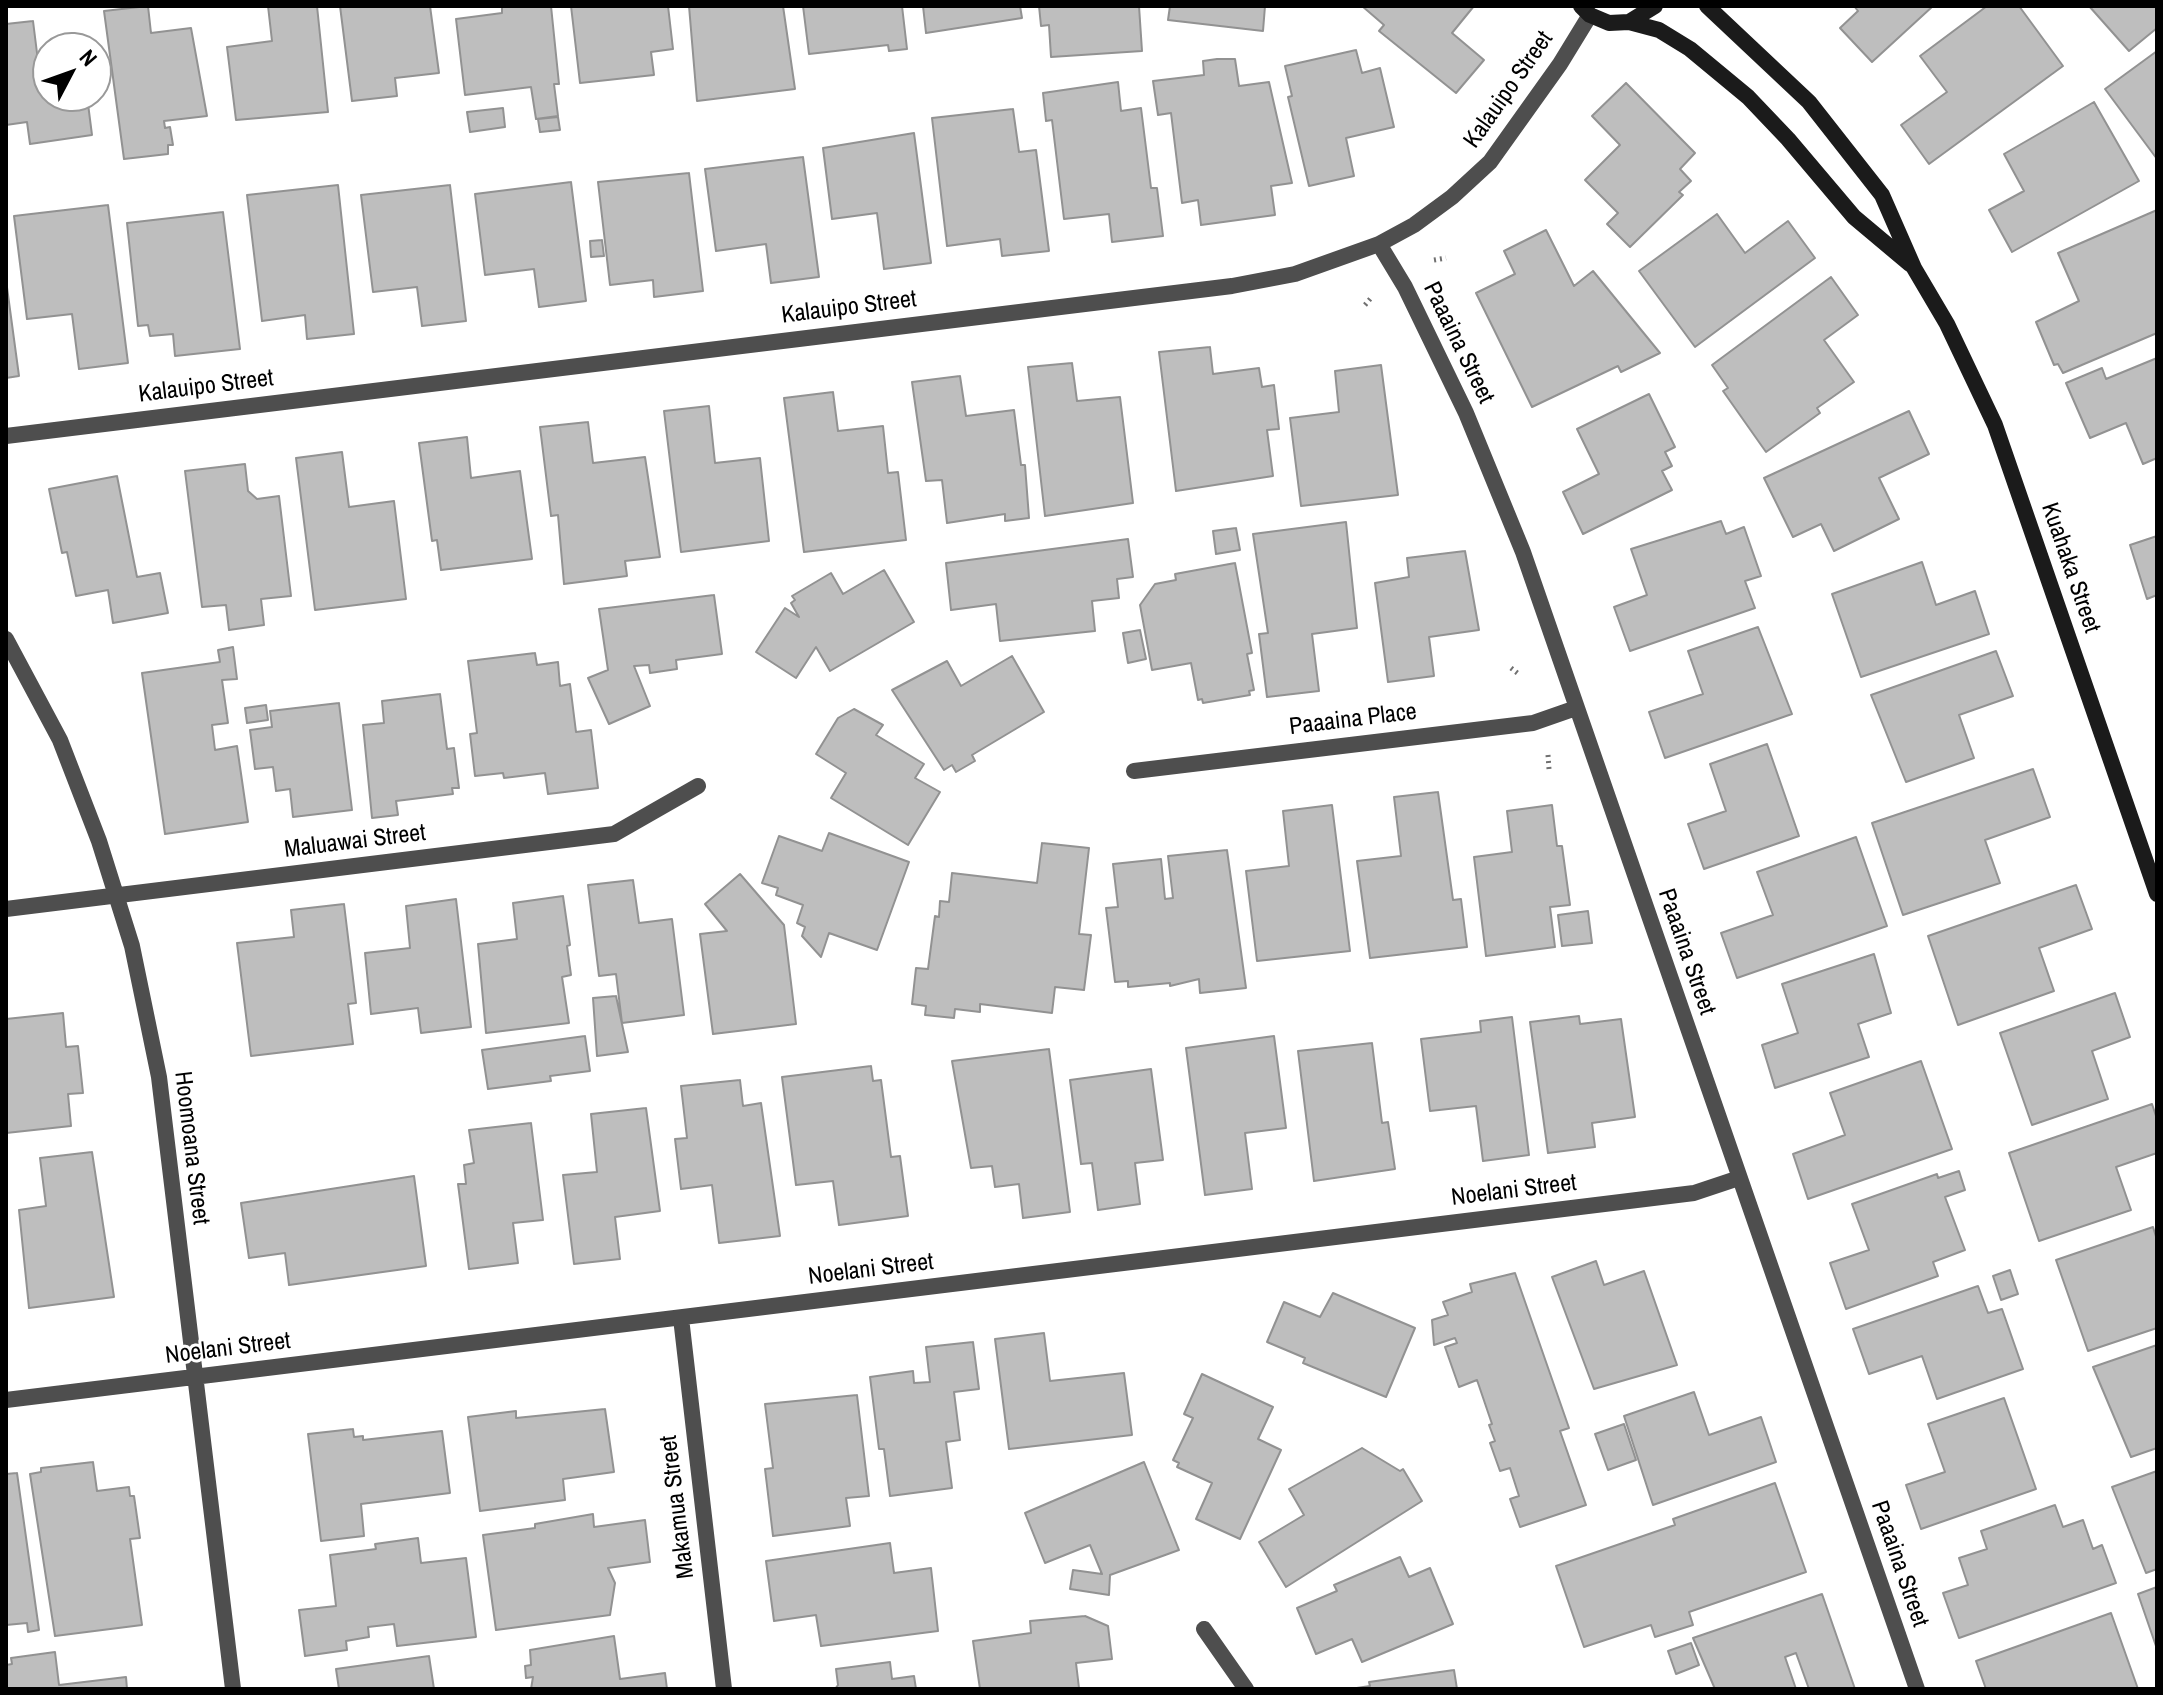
<!DOCTYPE html>
<html>
<head>
<meta charset="utf-8">
<style>
	body { margin:0 }
	#map { position:relative; width:2163px; height:1695px; overflow:hidden; background:#fff; font-family:"Archivo Narrow",sans-serif }
	canvas { display:block }
	.frame { position:absolute; inset:0; border:8px solid #000; pointer-events:none }
	.north { position:absolute; left:32px; top:32px; width:80px; height:80px; box-sizing:border-box; background:#fff; border:2px solid #999; border-radius:50%; rotate:49deg; font-size:22px; font-weight:700; line-height:32px; text-align:center; color:#000 }
	.north::after { content:''; display:block; margin:auto; width:28px; height:36px; background:#000; clip-path:polygon(50% 0,100% 100%,50% 72%,0 100%) }
</style>
</head>
<body>
<div id="map">
<canvas width="2163" height="1695"></canvas>
<div class="frame"></div>
<div class="north">N</div>
</div>
<script>
const ctx = document.querySelector('canvas').getContext('2d');
ctx.lineJoin = 'round';
function fill(path, color) {
  ctx.fillStyle = color;
  ctx.fill(path, 'evenodd');
}
function shape(rows) {
  const path = new Path2D();
  for (const r of rows) {
    path.moveTo(r[0], r[1]);
    for (let i = 2; i < r.length; i += 2) path.lineTo(r[i], r[i + 1]);
  }
  return path;
}
function stroke(path, color, width, dash) {
  ctx.strokeStyle = color;
  ctx.lineWidth = width;
  ctx.lineCap = dash ? 'butt' : 'round';
  ctx.setLineDash(dash || []);
  ctx.stroke(path);
}
function label(font, color, halo, rows, align = 'center') {
  ctx.font = font + ' "Archivo Narrow",sans-serif';
  ctx.lineWidth = 6;
  ctx.setLineDash([]);
  ctx.textBaseline = 'middle';
  ctx.strokeStyle = halo;
  ctx.fillStyle = color;
  for (const [text, x, y, turn = 0] of rows) {
    ctx.save();
    ctx.translate(x, y);
    ctx.rotate((+turn || 0) * Math.PI / 180);
    ctx.textAlign = isNaN(turn) ? turn : align;
    if (halo) ctx.strokeText(text, 0, 0);
    ctx.fillText(text, 0, 0);
    ctx.restore();
  }
}
const building = shape([
	[148,6,151,33,191,28,207,116,164,121,165,128,170,127,173,145,168,145,168,154,124,159,104,11,148,6],
	[268,6,317,6,328,112,236,120,227,47,272,41,268,6],
	[340,6,430,6,439,73,395,78,397,96,352,101,340,6],
	[502,6,551,6,559,84,554,84,558,116,536,119,531,87,465,95,456,19,502,13,502,6],
	[571,6,668,6,673,49,651,52,654,75,580,83,571,6],
	[689,6,783,6,795,89,697,101,689,6],
	[803,6,902,6,907,49,889,51,888,45,809,54,803,6],
	[923,6,1020,6,1022,18,926,33,923,6],
	[1039,6,1139,6,1142,51,1051,57,1049,25,1041,26,1039,6],
	[1170,6,1265,6,1263,31,1168,20,1170,6],
	[1362,6,1474,6,1452,33,1484,60,1456,93,1379,31,1384,25,1362,6],
	[1854,6,1933,6,1872,62,1840,28,1858,11,1854,6],
	[1987,6,2019,6,2063,66,1929,164,1901,125,1947,92,1920,56,1987,6],
	[2089,6,2157,6,2157,28,2129,51,2089,6],
	[33,21,38,61,48,60,48,96,87,96,92,135,30,144,27,122,6,125,6,24,33,21],
	[1356,50,1362,73,1380,68,1394,127,1346,138,1354,176,1309,186,1288,97,1292,96,1285,66,1356,50],
	[2157,51,2157,159,2105,89,2157,51],
	[1217,59,1235,59,1239,86,1269,82,1292,183,1271,186,1275,215,1201,225,1198,200,1182,203,1171,113,1158,115,1153,81,1204,75,1203,61,1217,59],
	[1118,82,1121,111,1141,108,1151,188,1157,188,1163,236,1112,242,1109,214,1064,219,1052,120,1046,121,1043,93,1118,82],
	[1626,83,1695,153,1680,169,1691,181,1679,192,1683,195,1630,247,1607,224,1618,213,1585,180,1620,145,1592,116,1626,83],
	[2094,102,2139,181,2012,252,1989,210,2024,191,2004,154,2094,102],
	[503,108,505,127,470,132,467,112,503,108],
	[1013,109,1019,152,1036,150,1049,251,1002,256,1000,239,947,246,932,118,1013,109],
	[558,117,560,130,540,132,538,119,558,117],
	[914,133,931,263,884,269,877,213,832,219,823,148,914,133],
	[803,157,819,277,771,283,766,244,716,251,705,169,803,157],
	[689,173,703,291,654,297,653,280,610,285,598,182,689,173],
	[571,182,586,301,539,307,534,269,485,275,475,194,571,182],
	[338,185,354,334,307,339,305,315,262,321,247,195,338,185],
	[450,185,466,321,422,326,417,287,373,292,361,195,450,185],
	[108,205,128,363,79,369,72,314,27,319,14,216,108,205],
	[2157,210,2157,333,2063,373,2058,364,2054,365,2036,322,2079,301,2058,253,2157,210],
	[223,212,240,349,175,356,173,334,150,336,148,325,138,326,127,223,223,212],
	[1717,214,1745,253,1788,221,1815,258,1695,347,1639,271,1717,214],
	[1546,230,1574,286,1593,271,1660,353,1621,372,1618,366,1532,407,1476,293,1515,274,1504,251,1546,230],
	[602,240,604,256,591,257,590,241,602,240],
	[1831,277,1858,315,1824,340,1854,382,1817,408,1820,413,1766,452,1723,391,1728,388,1712,365,1831,277],
	[6,280,19,376,6,378,6,280],
	[1210,347,1213,374,1259,368,1262,387,1274,385,1279,429,1267,430,1273,476,1176,491,1159,352,1210,347],
	[2157,358,2157,458,2143,464,2126,423,2090,438,2066,383,2102,368,2106,379,2157,358],
	[1072,363,1077,401,1120,397,1133,503,1045,516,1028,367,1072,363],
	[1381,365,1398,495,1301,506,1290,418,1339,412,1335,371,1381,365],
	[960,376,966,416,1014,410,1021,465,1025,465,1029,518,1005,521,1005,514,947,523,942,480,926,481,912,382,960,376],
	[833,392,838,431,883,426,888,473,898,472,906,540,804,552,784,398,833,392],
	[1649,394,1675,447,1665,452,1672,466,1662,471,1672,490,1583,534,1563,492,1599,474,1577,429,1649,394],
	[709,406,715,463,760,458,769,541,681,552,664,411,709,406],
	[1909,411,1929,454,1879,478,1899,519,1834,551,1821,524,1793,537,1764,478,1909,411],
	[588,422,593,463,645,457,660,557,625,561,627,576,564,584,558,515,551,516,540,427,588,422],
	[467,437,471,478,520,471,532,559,441,570,437,540,432,541,419,443,467,437],
	[342,452,349,507,394,501,406,599,315,610,296,458,342,452],
	[245,464,248,491,257,499,279,496,291,596,261,599,264,625,229,630,226,605,202,607,185,471,245,464],
	[117,476,137,577,160,573,168,613,113,623,108,590,76,596,67,552,62,553,49,489,117,476],
	[1721,521,1726,534,1744,527,1761,576,1745,581,1755,608,1630,651,1614,607,1647,595,1631,549,1721,521],
	[1346,522,1357,628,1312,634,1319,691,1267,697,1259,634,1268,633,1253,534,1346,522],
	[1236,528,1240,550,1216,554,1213,531,1236,528],
	[2157,536,2157,595,2147,599,2130,545,2157,536],
	[1128,539,1133,577,1117,579,1119,598,1092,601,1095,631,1000,641,996,604,951,610,946,563,1128,539],
	[1465,551,1479,630,1429,637,1434,676,1388,682,1375,583,1409,577,1407,558,1465,551],
	[1922,562,1936,605,1975,591,1989,634,1861,677,1832,594,1922,562],
	[1235,563,1252,653,1247,654,1254,690,1249,691,1250,695,1203,703,1202,699,1198,700,1191,663,1152,670,1140,605,1155,584,1176,580,1175,574,1235,563],
	[884,570,914,622,830,671,816,647,796,678,756,652,785,608,799,617,791,603,795,600,792,596,831,573,843,594,884,570],
	[714,595,722,654,676,660,677,669,650,673,649,665,634,666,650,706,609,724,588,678,608,670,599,609,714,595],
	[1758,627,1792,714,1665,758,1649,712,1703,694,1688,651,1758,627],
	[1140,630,1146,659,1128,663,1123,633,1140,630],
	[233,647,237,679,222,680,228,723,212,725,215,750,237,746,248,822,165,834,142,673,220,662,218,650,233,647],
	[1996,651,2013,696,1959,715,1974,758,1906,782,1871,695,1996,651],
	[535,653,537,665,558,662,560,686,570,684,576,732,591,730,598,788,548,794,545,773,504,778,503,773,475,776,470,734,477,733,468,661,535,653],
	[1012,656,1044,712,972,755,975,761,956,772,952,765,944,770,892,690,947,661,961,686,1012,656],
	[440,694,447,749,454,748,459,788,452,788,453,794,396,801,398,815,372,818,363,725,384,723,382,701,440,694],
	[339,703,352,810,293,817,290,789,276,791,273,767,255,769,250,730,272,727,270,711,339,703],
	[266,705,268,720,247,723,245,708,266,705],
	[854,709,883,725,876,735,924,764,915,778,940,792,908,845,831,798,846,773,816,754,838,718,854,709],
	[1767,744,1799,836,1704,869,1688,824,1726,811,1710,764,1767,744],
	[2033,769,2050,817,1985,840,2000,883,1903,915,1872,823,2033,769],
	[1438,792,1453,900,1461,899,1467,947,1370,958,1357,861,1401,856,1394,797,1438,792],
	[1332,805,1350,951,1257,961,1246,871,1289,866,1283,811,1332,805],
	[1552,805,1557,846,1562,846,1570,905,1550,907,1555,947,1486,956,1474,857,1512,852,1507,811,1552,805],
	[829,833,909,862,877,950,829,933,821,957,802,936,805,927,797,923,803,905,776,895,778,888,762,883,779,836,822,851,829,833],
	[1856,837,1887,926,1737,978,1721,933,1773,915,1757,872,1856,837],
	[1042,843,1089,848,1079,934,1091,935,1084,990,1055,987,1052,1013,980,1004,980,1012,955,1009,954,1018,925,1015,926,1006,912,1004,916,968,928,969,935,916,939,917,940,901,949,902,952,873,1037,883,1042,843],
	[1227,850,1246,988,1200,993,1199,979,1170,986,1170,983,1128,987,1128,981,1115,982,1106,908,1118,907,1113,864,1161,859,1165,899,1173,898,1168,856,1227,850],
	[740,874,784,925,796,1024,713,1034,700,934,727,931,705,904,740,874],
	[633,880,639,923,672,919,684,1015,622,1023,616,974,599,976,588,885,633,880],
	[2076,885,2092,929,2039,948,2054,991,1958,1025,1928,936,2076,885],
	[563,896,570,945,567,946,571,975,562,977,569,1023,486,1033,478,944,517,939,513,903,563,896],
	[456,899,471,1027,421,1033,418,1008,371,1014,365,953,410,948,406,906,456,899],
	[344,904,356,1003,348,1004,353,1044,251,1056,237,943,294,937,291,910,344,904],
	[1588,911,1592,943,1562,946,1558,915,1588,911],
	[1874,954,1891,1013,1858,1024,1869,1057,1775,1088,1762,1045,1798,1033,1782,984,1874,954],
	[2115,993,2130,1037,2092,1051,2108,1099,2032,1125,2000,1033,2115,993],
	[616,996,628,1052,597,1056,593,998,616,996],
	[63,1013,66,1047,78,1046,83,1093,68,1094,71,1126,6,1133,6,1019,63,1013],
	[1579,1016,1580,1024,1621,1019,1635,1117,1592,1123,1595,1147,1548,1153,1530,1022,1579,1016],
	[1512,1017,1529,1155,1483,1161,1476,1106,1430,1111,1421,1039,1481,1032,1480,1021,1512,1017],
	[585,1036,590,1071,550,1076,551,1081,488,1089,482,1050,585,1036],
	[1274,1036,1286,1128,1245,1133,1252,1189,1205,1195,1186,1048,1274,1036],
	[1372,1043,1382,1123,1388,1122,1395,1169,1314,1181,1298,1051,1372,1043],
	[1049,1049,1070,1212,1023,1218,1019,1184,995,1187,992,1166,971,1168,952,1061,1049,1049],
	[1921,1061,1952,1149,1808,1199,1793,1154,1845,1135,1830,1093,1921,1061],
	[871,1066,873,1081,881,1080,891,1157,900,1156,908,1216,839,1225,833,1181,796,1185,782,1077,871,1066],
	[1151,1069,1163,1160,1135,1163,1140,1204,1098,1210,1092,1163,1081,1164,1070,1080,1151,1069],
	[740,1080,743,1106,761,1103,780,1236,719,1243,712,1185,681,1189,675,1139,687,1138,681,1086,740,1080],
	[2152,1104,2157,1119,2157,1153,2116,1167,2131,1210,2039,1241,2009,1153,2152,1104],
	[646,1108,660,1211,615,1217,620,1259,574,1264,563,1175,597,1172,591,1114,646,1108],
	[531,1123,543,1220,513,1223,518,1263,469,1269,458,1184,466,1184,464,1165,474,1163,469,1130,531,1123],
	[92,1152,114,1297,29,1308,19,1210,46,1206,40,1158,92,1152],
	[1959,1171,1965,1190,1945,1197,1965,1250,1933,1262,1938,1276,1846,1309,1830,1263,1869,1250,1852,1204,1937,1174,1938,1178,1959,1171],
	[414,1176,426,1266,289,1285,285,1253,249,1258,241,1203,414,1176],
	[2153,1227,2157,1240,2157,1328,2088,1351,2056,1260,2153,1227],
	[1596,1261,1604,1285,1644,1271,1677,1365,1594,1389,1552,1277,1596,1261],
	[2010,1270,2018,1294,2001,1300,1993,1276,2010,1270],
	[1515,1273,1569,1428,1560,1431,1586,1505,1520,1527,1510,1499,1519,1496,1510,1468,1500,1471,1490,1443,1495,1441,1489,1425,1492,1424,1477,1380,1459,1387,1445,1347,1457,1343,1455,1338,1434,1345,1432,1320,1448,1315,1443,1302,1472,1292,1470,1284,1515,1273],
	[1978,1286,1988,1313,2002,1309,2023,1369,1937,1399,1922,1356,1869,1374,1853,1329,1978,1286],
	[1333,1293,1415,1328,1386,1397,1303,1363,1305,1358,1267,1342,1284,1302,1320,1317,1333,1293],
	[1044,1333,1050,1381,1124,1373,1132,1435,1009,1449,995,1339,1044,1333],
	[973,1342,979,1389,954,1392,960,1440,946,1442,952,1488,890,1496,884,1449,879,1449,870,1377,913,1371,914,1383,930,1382,926,1347,973,1342],
	[2157,1345,2157,1448,2131,1457,2093,1367,2157,1345],
	[1202,1374,1273,1407,1258,1439,1281,1450,1240,1539,1196,1519,1212,1483,1177,1467,1179,1463,1173,1460,1193,1418,1184,1414,1202,1374],
	[1694,1392,1709,1435,1761,1417,1776,1462,1653,1505,1624,1416,1694,1392],
	[857,1395,869,1496,846,1498,850,1526,773,1536,765,1469,773,1468,765,1404,857,1395],
	[2004,1398,2036,1489,1921,1529,1906,1485,1945,1472,1928,1424,2004,1398],
	[605,1409,614,1472,563,1479,565,1500,480,1511,468,1417,516,1411,516,1418,605,1409],
	[1624,1424,1636,1460,1608,1470,1595,1434,1624,1424],
	[353,1429,354,1437,363,1436,363,1440,442,1431,450,1493,361,1504,364,1536,321,1541,308,1434,353,1429],
	[1362,1448,1400,1471,1403,1469,1422,1501,1286,1587,1259,1542,1304,1515,1289,1489,1362,1448],
	[93,1462,97,1491,129,1487,130,1496,134,1496,140,1538,130,1539,142,1625,55,1636,30,1474,41,1472,41,1468,93,1462],
	[1144,1462,1179,1550,1110,1575,1109,1595,1070,1589,1073,1570,1102,1574,1090,1545,1045,1563,1025,1513,1144,1462],
	[2157,1471,2157,1569,2146,1573,2112,1487,2157,1471],
	[17,1473,39,1630,28,1632,27,1623,6,1625,6,1474,17,1473],
	[1775,1483,1806,1572,1689,1612,1693,1625,1655,1637,1651,1625,1584,1647,1556,1566,1675,1525,1673,1519,1775,1483],
	[2055,1505,2063,1527,2083,1520,2093,1549,2102,1545,2116,1583,1959,1638,1943,1593,1968,1585,1959,1558,1987,1549,1981,1531,2055,1505],
	[593,1514,594,1527,645,1520,650,1562,608,1568,615,1583,610,1615,496,1630,483,1535,535,1528,535,1524,593,1514],
	[418,1538,421,1563,466,1558,476,1637,397,1646,394,1624,368,1627,369,1637,346,1641,347,1650,305,1656,299,1610,336,1606,330,1555,376,1549,375,1544,418,1538],
	[890,1543,894,1573,931,1568,938,1631,821,1646,816,1615,774,1621,766,1561,890,1543],
	[1400,1557,1409,1577,1430,1568,1453,1624,1362,1662,1352,1639,1316,1654,1297,1608,1337,1591,1334,1585,1400,1557],
	[2157,1587,2157,1649,2138,1594,2157,1587],
	[1822,1594,1855,1689,1809,1689,1796,1653,1785,1657,1796,1689,1715,1689,1693,1638,1822,1594],
	[2111,1613,2138,1689,1986,1689,1976,1661,2111,1613],
	[1085,1616,1108,1626,1112,1659,1076,1663,1079,1688,980,1689,973,1641,1031,1633,1030,1621,1085,1616],
	[614,1636,620,1679,665,1673,667,1689,531,1689,533,1677,526,1678,525,1666,531,1665,530,1650,614,1636],
	[1691,1643,1699,1665,1676,1674,1668,1651,1691,1643],
	[55,1652,59,1685,126,1677,127,1689,6,1689,6,1665,12,1664,11,1658,55,1652],
	[429,1656,434,1689,339,1689,336,1669,429,1656],
	[890,1662,892,1679,914,1676,916,1689,835,1689,838,1685,836,1669,890,1662],
	[1454,1670,1457,1689,1350,1689,1370,1686,1369,1682,1454,1670]
]);
const path = shape([
	[1434,260,1446,258],
	[1365,305,1371,298],
	[1511,668,1520,675],
	[1548,755,1549,769]
]);
const street = shape([
	[1379,244,1405,287,1466,413,1523,552,1917,1689],
	[6,436,1232,286,1295,274,1379,244,1414,225,1452,197,1490,162,1560,64,1590,15],
	[6,639,60,740,99,841,132,946,159,1077,233,1689],
	[1134,771,1533,723,1576,708],
	[6,909,614,834,698,786],
	[681,1318,724,1689],
	[6,1400,1694,1193,1739,1178],
	[1204,1629,1246,1689]
]);
const secondary = shape([
	[1581,6,1590,15,1609,23,1629,22,1655,6],
	[1707,6,1809,102,1882,195,1914,268,1947,324,1995,425,2157,894],
	[1629,22,1659,30,1690,49,1748,97,1788,139,1854,217,1910,264]
]);
const streetNames = [
	["Kalauipo Street",1509,90,-55],
	["Kalauipo Street",849,308,-7],
	["Paaaina Street",1458,343,64],
	["Kalauipo Street",206,387,-7],
	["Kuahaka Street",2070,568,71],
	["Paaaina Place",1353,720,-7],
	["Maluawai Street",355,842,-7],
	["Paaaina Street",1686,952,71],
	["Hoomoana Street",191,1148,83],
	["Noelani Street",1514,1191,-7],
	["Noelani Street",871,1270,-7],
	["Noelani Street",228,1349,-7],
	["Makamua Street",678,1507,-97],
	["Paaaina Street",1899,1564,71]
];
fill(building, '#bebebe');
stroke(building, '#929292', 2);
stroke(path, '#707070', 5, [2, 4]);
stroke(street, '#4e4e4e', 16);
stroke(secondary, '#1b1b1b', 16);
label('24px', '#000', '#fff', streetNames);
</script>
</body>
</html>
